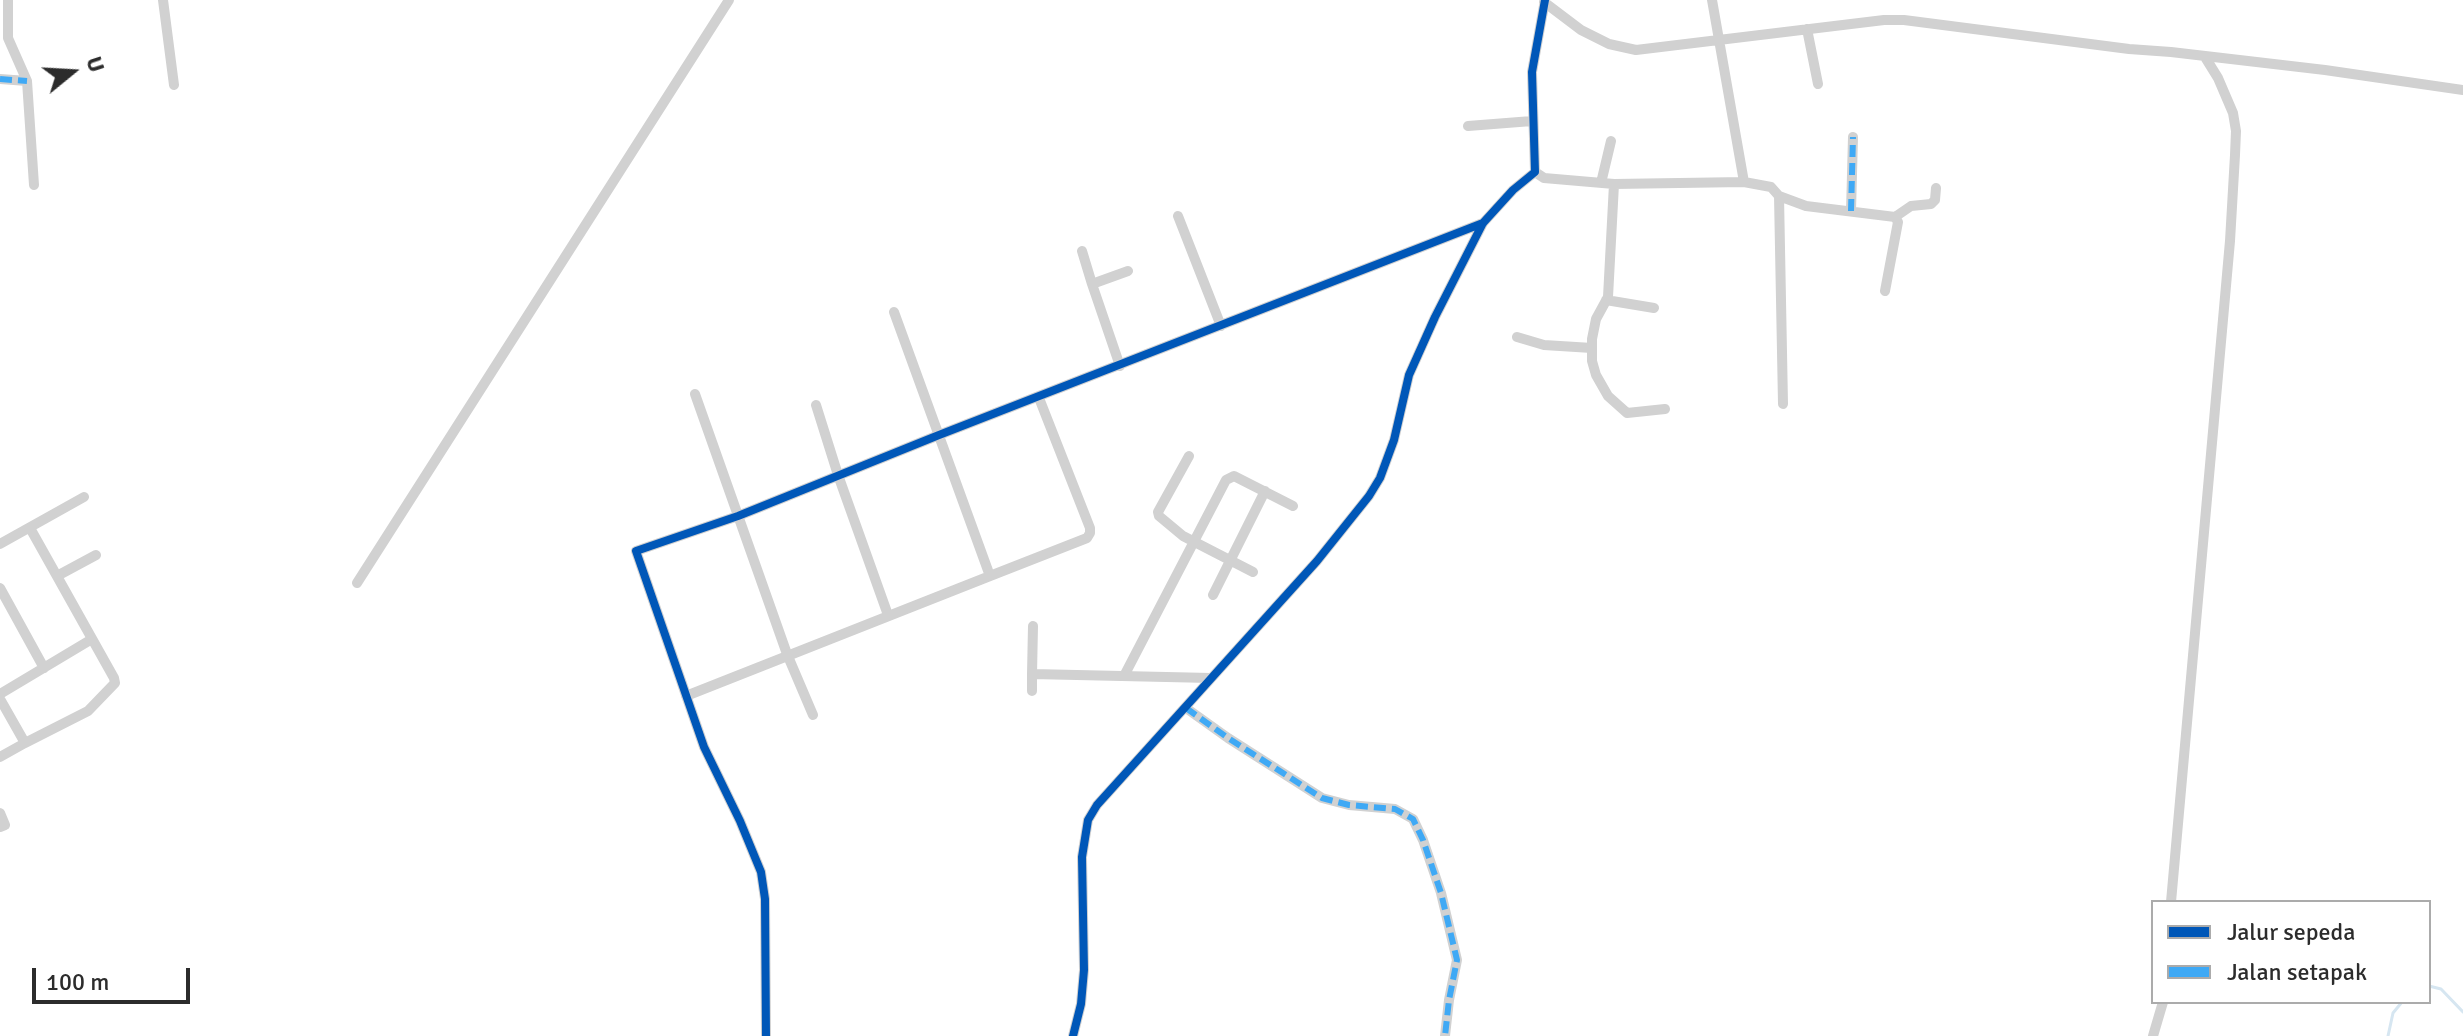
<!DOCTYPE html>
<html>
<head>
<meta charset="utf-8">
<style>
	body { margin:0 }
	#map { position:relative; width:2463px; height:1036px; overflow:hidden; background:#fff; font-family:Signika,sans-serif }
	canvas { display:block }
	.legend { position:absolute; left:2151px; top:900px; width:280px; height:104px; box-sizing:border-box; background:#fff; border:2px solid #ababab; margin:0; padding:10px 14px; list-style:none; font-size:24px; color:#2c2c2c }
	.legend li { display:flex; align-items:center; gap:16px; height:40px }
	.legend b { width:40px; border:2px solid #ababab }
	.north { position:absolute; left:32px; top:32px; width:80px; height:80px; -webkit-text-stroke:6px #fff; paint-order:stroke; rotate:72deg; font-size:22px; font-weight:700; line-height:32px; text-align:center; color:#2c2c2c }
	.north::after { content:''; display:block; margin:auto; width:28px; height:36px; background:#2c2c2c; clip-path:polygon(50% 0,100% 100%,50% 72%,0 100%) }
	.scale { position:absolute; left:32px; top:968px; width:158px; height:36px; box-sizing:border-box; border:4px solid #2c2c2c; border-top:0; padding-left:10px; font-size:24px; line-height:28px; white-space:nowrap; color:#2c2c2c; -webkit-text-stroke:6px #fff; paint-order:stroke }
</style>
</head>
<body>
<div id="map">
<canvas width="2463" height="1036"></canvas>
<ul class="legend">
<li><b style="height:10px;background:#0057b8"></b>Jalur sepeda</li>
<li><b style="height:10px;background:#3fa9f5"></b>Jalan setapak</li>
</ul>
<div class="north">U</div>
<div class="scale">100 m</div>
</div>
<script>
const ctx = document.querySelector('canvas').getContext('2d');
ctx.lineJoin = 'round';
function shape(rows) {
  const path = new Path2D();
  for (const r of rows) {
    path.moveTo(r[0], r[1]);
    for (let i = 2; i < r.length; i += 2) path.lineTo(r[i], r[i + 1]);
  }
  return path;
}
function stroke(path, color, width, dash) {
  ctx.strokeStyle = color;
  ctx.lineWidth = width;
  ctx.lineCap = dash ? 'butt' : 'round';
  ctx.setLineDash(dash || []);
  ctx.stroke(path);
}
const stream = shape([
	[2429,986,2441,989,2463,1012],
	[2388,1036,2393,1013,2402,1002]
]);
const minor = shape([
	[8,0,8,38,27,81,34,185],
	[163,0,174,85],
	[1712,0,1744,182],
	[1544,2,1581,30,1609,44,1636,50,1884,20,1904,20,2129,49,2171,52,2325,70,2463,90],
	[1807,29,1818,84],
	[0,79,27,81],
	[1468,126,1532,121],
	[1535,172,1544,178,1614,184,1744,182,1771,187,1779,196,1806,206,1895,217,1898,222,1885,291],
	[1601,183,1611,141],
	[1614,184,1608,297,1596,319,1592,339,1592,361,1596,375,1608,396,1627,413,1665,409],
	[1779,196,1783,404],
	[1851,211,1853,137],
	[1178,216,1221,326],
	[1895,217,1911,206,1931,204,1935,200,1936,188],
	[1082,251,1092,284,1128,271],
	[1092,284,1120,366],
	[1606,300,1654,308],
	[1517,337,1544,345,1592,348],
	[695,394,787,654,813,715],
	[816,405,838,475,888,615],
	[1189,456,1158,512,1159,516,1183,536,1253,572],
	[0,544,84,497],
	[57,576,96,555],
	[990,576,1087,538,1090,533,1090,528,1039,398],
	[357,583,729,0],
	[0,588,44,668],
	[1213,595,1265,491],
	[1033,626,1032,674,1211,678],
	[1124,676,1226,480,1234,476,1293,506],
	[1032,691,1032,674],
	[0,694,92,639],
	[686,696,990,576,894,312],
	[0,699,25,743,88,711,115,683,114,678,30,528],
	[1186,708,1228,738,1322,798,1349,805,1395,809,1413,819,1423,840,1441,893,1457,960,1449,1000,1445,1036],
	[0,757,25,743],
	[0,813,5,825,0,827],
	[2171,902,2230,241,2235,155,2236,131,2233,113,2218,78,2205,57],
	[766,1036,765,899,761,872,740,821,704,747,636,551,738,516,939,435,1483,223],
	[1073,1036,1081,1004,1084,970,1082,857,1088,820,1097,805,1317,561,1369,496,1380,478,1394,440,1409,375,1435,317,1483,223,1513,190,1535,172,1532,72,1545,0],
	[2153,1036,2163,1002]
]);
const quiet = shape([
	[0,79,27,81],
	[1851,211,1853,137],
	[1186,708,1228,738,1322,798,1349,805,1395,809,1413,819,1423,840,1441,893,1457,960,1449,1000,1445,1036]
]);
const cycleway = shape([
	[766,1036,765,899,761,872,740,821,704,747,636,551,738,516,939,435,1483,223],
	[1073,1036,1081,1004,1084,970,1082,857,1088,820,1097,805,1317,561,1369,496,1380,478,1394,440,1409,375,1435,317,1483,223,1513,190,1535,172,1532,72,1545,0]
]);
stroke(stream, '#d6e6f1', 3);
stroke(minor, '#d1d1d1', 10);
stroke(quiet, '#3fa9f5', 6, [12, 6]);
stroke(cycleway, '#0057b8', 8);
</script>
</body>
</html>
